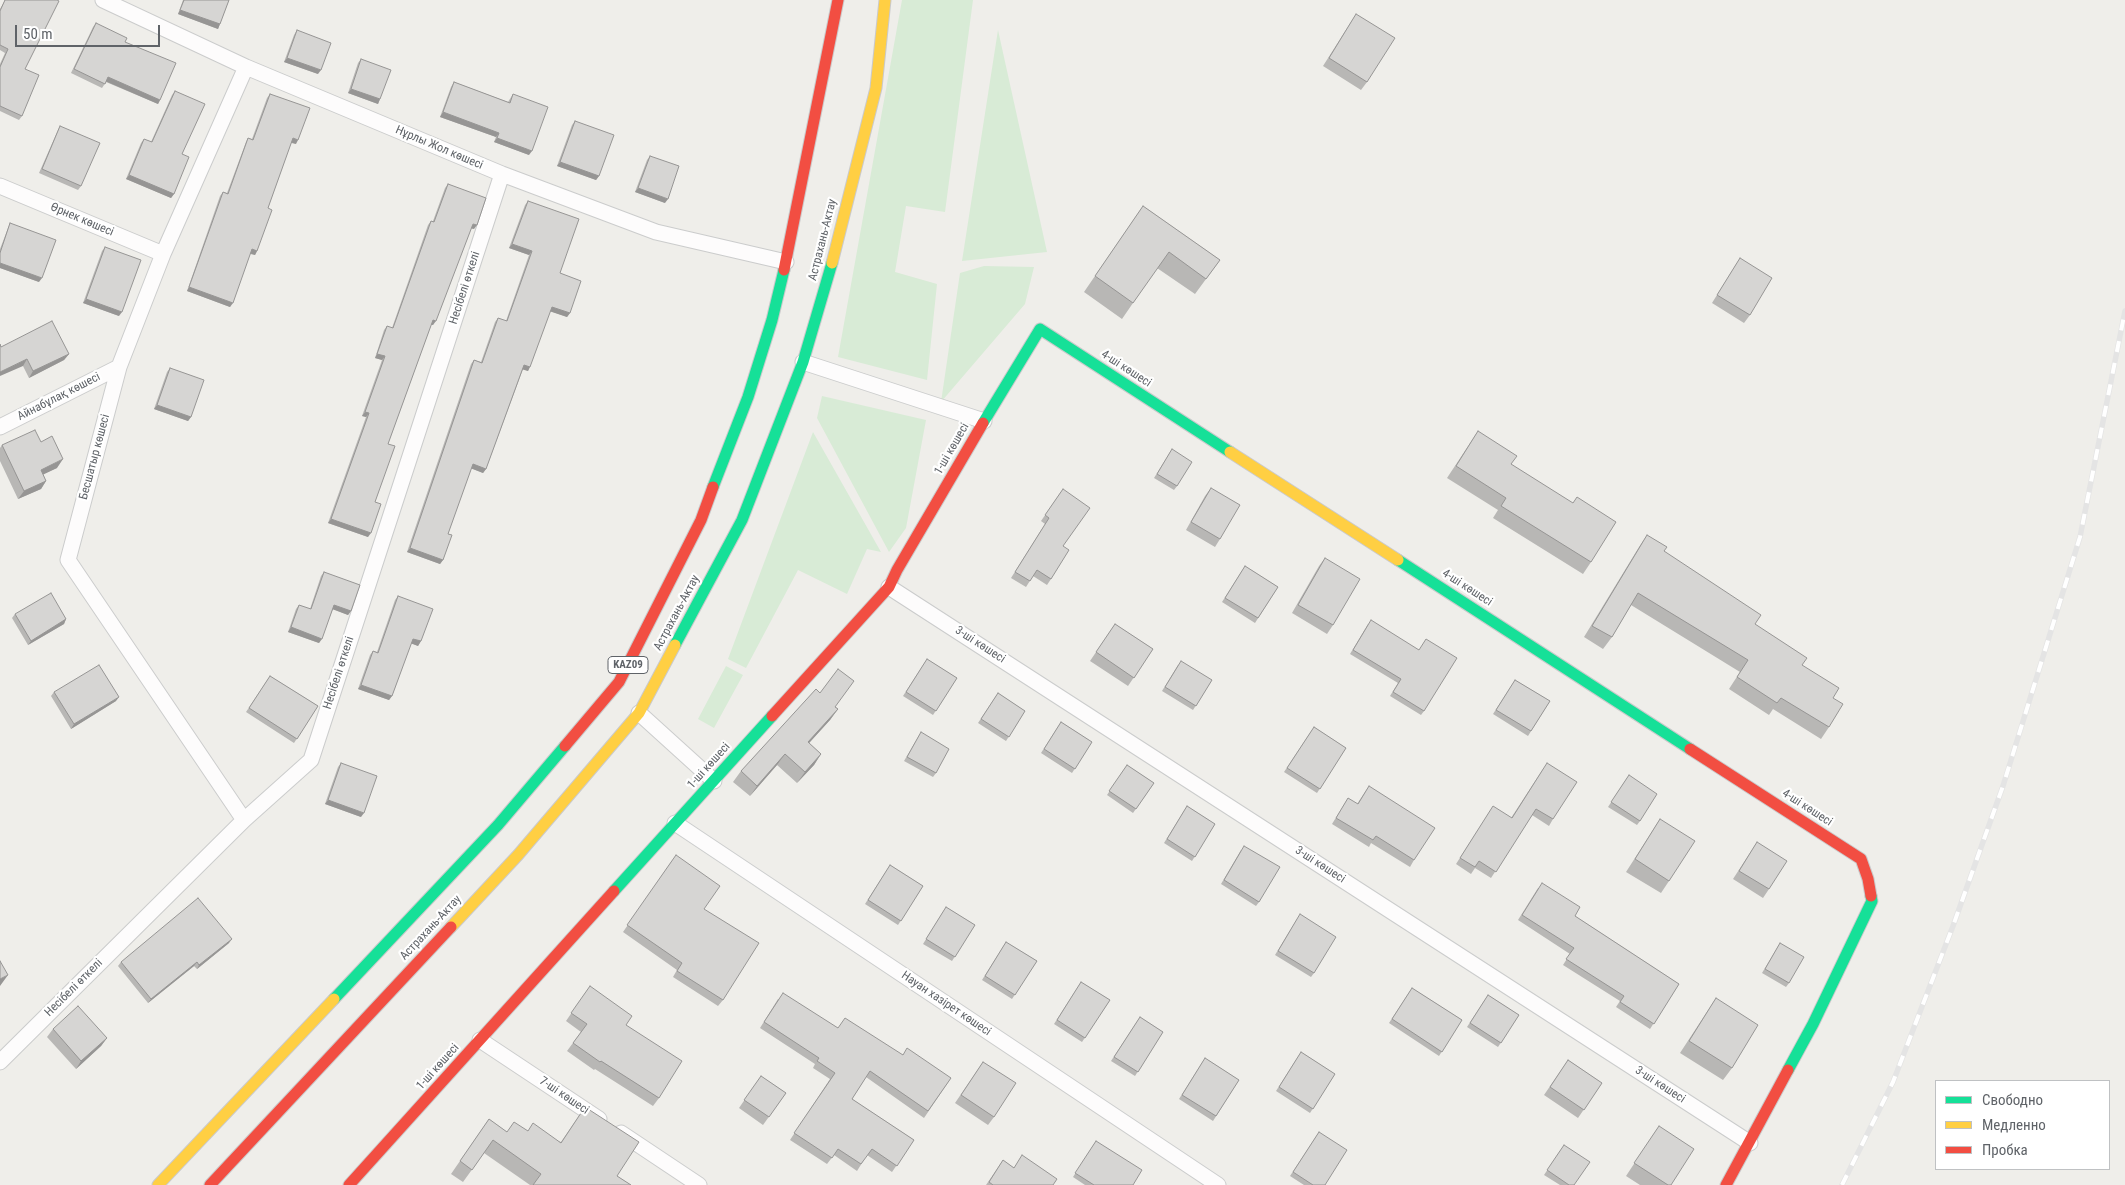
<!DOCTYPE html>
<html>
<head>
<meta charset="utf-8">
<style>
	body { margin:0 }
	#map { position:relative; width:2125px; height:1185px; overflow:hidden; background:#efeeea; font-family:"Roboto Condensed",sans-serif }
	canvas { display:block }
	.legend { position:absolute; left:1935px; top:1080px; width:175px; height:90px; box-sizing:border-box; background:#fff; border:1px solid #bfc1c3; margin:0; padding:6px 9px; list-style:none; font-size:15px; color:#5f6368 }
	.legend li { display:flex; align-items:center; gap:10px; height:25px }
	.legend b { width:25px; border:1px solid #bfc1c3 }
	.scale { position:absolute; left:15px; top:25px; width:145px; height:22px; box-sizing:border-box; border:2px solid #5f6368; border-top:0; padding-left:6px; font-size:15px; line-height:18px; white-space:nowrap; color:#5f6368; -webkit-text-stroke:4px #fff; paint-order:stroke }
</style>
</head>
<body>
<div id="map">
<canvas width="2125" height="1185"></canvas>
<ul class="legend">
<li><b style="height:6px;background:#16e098"></b>Свободно</li>
<li><b style="height:6px;background:#ffcf43"></b>Медленно</li>
<li><b style="height:6px;background:#f24e42"></b>Пробка</li>
</ul>
<div class="scale">50 m</div>
</div>
<script>
const ctx = document.querySelector('canvas').getContext('2d');
ctx.lineJoin = 'round';
function fill(path, color) {
  ctx.fillStyle = color;
  ctx.fill(path, 'evenodd');
}
function shape(rows) {
  const path = new Path2D();
  for (const r of rows) {
    path.moveTo(r[0], r[1]);
    for (let i = 2; i < r.length; i += 2) path.lineTo(r[i], r[i + 1]);
  }
  return path;
}
function stroke(path, color, width, dash) {
  ctx.strokeStyle = color;
  ctx.lineWidth = width;
  ctx.lineCap = dash ? 'butt' : 'round';
  ctx.setLineDash(dash || []);
  ctx.stroke(path);
}
function label(font, color, halo, rows, align = 'center') {
  ctx.font = font + ' "Roboto Condensed",sans-serif';
  ctx.lineWidth = 4.5;
  ctx.setLineDash([]);
  ctx.textBaseline = 'middle';
  ctx.strokeStyle = halo;
  ctx.fillStyle = color;
  for (const [text, x, y, turn = 0] of rows) {
    ctx.save();
    ctx.translate(x, y);
    ctx.rotate((+turn || 0) * Math.PI / 180);
    ctx.textAlign = isNaN(turn) ? turn : align;
    if (halo) ctx.strokeText(text, 0, 0);
    ctx.fillText(text, 0, 0);
    ctx.restore();
  }
}
const green = shape([
	[902,0,973,0,945,212,906,206,895,272,937,284,927,380,838,357],
	[998,30,1047,252,962,261],
	[984,266,1034,267,1025,304,941,402,960,273],
	[822,396,926,420,906,528,889,552,817,418],
	[813,432,881,552,867,549,847,594,798,570,746,668,728,659],
	[726,666,743,675,714,728,698,719]
]);
const street = shape([
	[103,0,246,67,502,174,656,232,786,262],
	[0,186,163,254],
	[803,362,984,421],
	[0,427,119,367],
	[889,587,1750,1143],
	[639,713,714,781],
	[244,820,68,560,119,367,163,254,246,67],
	[675,823,1218,1185],
	[480,1040,599,1119],
	[0,1062,244,820,311,760,502,174],
	[621,1133,699,1185]
]);
const fast = shape([
	[983,423,1040,329,1230,452],
	[713,487,748,397,772,320,784,270],
	[1398,560,1690,749],
	[675,645,742,520,803,362,832,263],
	[614,891,772,716],
	[334,999,498,825,565,746],
	[1788,1070,1813,1024,1872,901,1871,896]
]);
const slow = shape([
	[832,263,876,88,885,0],
	[1230,452,1398,560],
	[451,927,518,855,639,713,675,645],
	[158,1185,334,999]
]);
const jam = shape([
	[784,270,838,0],
	[772,716,889,587,897,570,983,423],
	[565,746,619,682,701,520,713,487],
	[1690,749,1861,859,1868,879,1871,896],
	[210,1185,451,927],
	[349,1185,614,891],
	[1726,1185,1788,1070]
]);
const rail = shape([
	[1842,1185,1893,1082,1953,926,2003,786,2080,537,2125,311]
]);
const wall = shape([
	[5,0,57,0,25,69,22,116,19,120,0,111,0,64,5,53,0,50,0,9],
	[183,0,229,0,218,29,178,14],
	[1356,14,1367,82,1361,90,1323,66],
	[96,23,125,42,160,100,158,104,106,82,102,88,71,73,93,27],
	[297,30,318,74,284,62,294,35],
	[361,59,380,99,378,104,348,93,358,63],
	[454,82,508,102,513,94,529,155,494,142,496,137,440,117,451,87],
	[175,91,182,154,174,194,171,198,126,179,141,143,144,139,151,142,172,95],
	[270,94,296,144,291,143,268,208,257,251,255,255,250,254,230,307,187,291,220,196,223,192,227,193,246,142,248,138,252,139,267,98],
	[575,121,599,176,596,180,557,166,572,125],
	[60,126,81,186,78,190,39,173,58,130],
	[650,156,665,203,635,192,647,160],
	[448,184,474,229,471,228,433,325,431,325,388,444,375,502,368,537,328,523,366,417,362,416,382,360,375,358,384,330,387,326,392,328,428,225,431,221,433,221,445,188],
	[528,201,560,273,570,313,567,317,550,311,528,371,523,369,486,469,483,473,471,468,448,534,443,560,440,564,407,552,471,364,474,360,481,362,495,322,498,318,506,321,529,255,509,248,525,205],
	[1143,206,1220,260,1195,294,1157,268,1122,319,1084,292],
	[10,223,39,282,0,268,0,249,8,228],
	[105,247,119,316,83,303,102,251],
	[1740,258,1750,315,1744,323,1712,303],
	[1,347,69,354,64,360,29,378,23,366],
	[170,368,191,417,188,421,154,409,167,372],
	[1478,431,1511,464,1591,562,1583,574,1493,518,1498,510,1447,478],
	[41,442,57,468,43,474,46,481,41,489,18,499,0,461,0,448,2,445],
	[1172,449,1177,486,1174,490,1154,478],
	[1211,488,1220,539,1215,547,1186,530,1205,496],
	[1063,489,1063,546,1051,579,1047,585,1033,576,1026,587,1011,578,1045,524,1041,521],
	[1647,535,1664,551,1755,624,1802,665,1833,698,1829,727,1821,739,1773,709,1769,715,1729,689,1740,672,1631,605,1612,637,1603,649,1584,637,1639,547],
	[1325,558,1333,625,1327,634,1292,613,1319,566],
	[1245,566,1278,587,1255,623,1222,602],
	[324,572,351,611,348,615,333,609,319,643,288,632,296,609,299,605,310,609,321,576],
	[398,596,421,641,418,646,411,643,392,696,389,700,358,689,370,655,373,651,377,652,395,600],
	[15,614,66,619,64,624,28,645,12,618],
	[1115,624,1153,649,1128,686,1090,661],
	[1368,624,1419,650,1424,711,1421,715,1390,696,1398,683,1350,654],
	[927,659,957,678,933,715,903,696],
	[1178,665,1212,680,1193,710,1162,691],
	[270,676,318,706,294,743,246,712],
	[1515,680,1550,701,1528,736,1493,714],
	[54,692,116,701,71,729,51,696],
	[998,693,1025,711,1006,741,978,723],
	[836,707,838,709,830,720,809,743,821,754,814,765,797,783,777,765,750,796,733,782,741,771],
	[1061,722,1092,742,1072,773,1041,753],
	[1314,727,1346,748,1317,793,1284,772],
	[921,732,936,773,933,777,904,761],
	[341,763,361,817,325,804,338,767],
	[1127,765,1154,783,1133,813,1107,795],
	[1543,769,1553,819,1549,826,1532,815,1491,878,1475,868,1471,874,1456,864,1489,813,1511,818],
	[1629,775,1640,821,1637,825,1608,807],
	[1369,786,1414,860,1410,867,1371,843,1369,847,1332,824,1348,798,1357,804],
	[1187,806,1215,824,1192,861,1164,843],
	[1660,819,1669,881,1661,893,1626,872],
	[1757,842,1769,889,1763,898,1733,879],
	[1241,850,1259,902,1256,906,1221,884],
	[676,855,704,909,723,1000,718,1006,673,977,677,970,623,932],
	[890,865,923,886,898,925,865,904],
	[1538,888,1575,916,1679,984,1650,1029,1616,1007,1620,1001,1563,965,1570,954,1518,920],
	[946,907,975,925,952,961,923,944],
	[1297,919,1314,973,1311,977,1275,955],
	[1006,942,1037,961,1012,999,982,980],
	[229,943,197,969,194,966,148,1003,118,966,121,962],
	[1780,943,1789,983,1786,987,1762,973],
	[1081,982,1110,1000,1082,1042,1054,1024],
	[590,986,626,1025,659,1098,653,1106,595,1069,594,1070,567,1051,581,1032,566,1021],
	[1412,988,1462,1020,1439,1056,1389,1023],
	[1488,995,1519,1015,1498,1047,1467,1027],
	[1716,998,1732,1068,1723,1080,1680,1053],
	[778,999,838,1028,903,1055,951,1078,924,1118,866,1077,852,1099,914,1140,892,1172,867,1155,857,1171,834,1155,827,1164,790,1140,830,1079,813,1068,815,1064,760,1028],
	[1140,1017,1163,1032,1135,1076,1111,1061],
	[53,1029,107,1038,101,1046,76,1069,47,1037],
	[1301,1052,1335,1074,1310,1113,1276,1091],
	[1205,1058,1239,1080,1213,1121,1179,1099],
	[1568,1060,1602,1083,1578,1118,1544,1095],
	[983,1062,994,1117,988,1125,955,1103],
	[761,1076,786,1093,763,1125,739,1108],
	[585,1107,617,1176,631,1185,530,1185,484,1153,463,1182,451,1174,489,1119,507,1132,528,1131,561,1142],
	[1659,1126,1671,1185,1640,1185,1626,1176],
	[1319,1132,1325,1185,1304,1185,1290,1176],
	[1096,1141,1133,1185,1085,1185,1073,1177],
	[1564,1145,1574,1185,1560,1185,1544,1175],
	[1003,1160,1014,1168,1053,1185,986,1185]
]);
const shadedWall = shape([
	[180,10,220,24,218,29,178,14],
	[287,58,321,70,318,74,284,62],
	[108,77,160,100,158,104,105,81],
	[351,89,380,99,378,104,348,93],
	[443,112,499,133,496,137,440,117],
	[293,138,298,140,296,144,290,142],
	[497,138,532,151,529,155,494,142],
	[560,162,599,176,596,180,557,166],
	[129,175,174,194,171,198,126,179],
	[638,188,668,199,665,203,635,192],
	[473,224,477,225,474,229,470,228],
	[512,244,532,251,529,255,509,248],
	[252,249,257,251,255,255,249,253],
	[0,263,42,278,39,282,0,268],
	[189,287,233,303,230,307,187,291],
	[86,299,122,312,119,316,83,303],
	[552,307,570,313,567,317,549,311],
	[433,320,436,321,433,325,430,324],
	[69,354,64,360,29,378,33,371],
	[377,354,385,356,382,360,375,358],
	[27,359,23,366,0,376,0,372],
	[524,365,530,367,528,371,521,369],
	[157,405,191,417,188,421,154,409],
	[365,412,369,413,366,417,362,416],
	[63,459,57,468,36,478,41,470],
	[473,464,486,469,483,473,470,468],
	[46,481,41,489,18,499,24,491],
	[331,519,371,533,368,537,328,523],
	[410,548,443,560,440,564,407,552],
	[334,605,351,611,348,615,332,609],
	[66,619,64,624,28,645,31,641],
	[291,627,322,639,319,643,288,632],
	[413,639,421,641,418,646,410,643],
	[361,685,392,696,389,700,358,689],
	[119,697,116,701,71,729,74,724],
	[838,709,830,720,800,753,808,742],
	[785,754,777,765,750,796,757,786],
	[821,754,814,765,797,783,805,772],
	[328,800,364,813,361,817,325,804],
	[232,939,229,943,197,969,199,965],
	[197,962,194,966,148,1003,151,999],
	[8,975,0,986,0,979],
	[107,1038,101,1046,76,1069,81,1061]
]);
const building = shape([
	[5,0,57,0,59,1,25,69,39,75,22,116,0,106,0,67,8,49,0,45,0,11,5,0],
	[184,0,229,0,220,24,180,10,184,0],
	[1356,14,1395,38,1367,82,1329,58,1356,14],
	[96,23,127,38,125,42,176,63,160,100,108,77,105,84,74,69,96,23],
	[297,30,331,43,321,70,287,58,297,30],
	[361,59,391,70,380,99,351,89,361,59],
	[454,82,510,103,513,94,548,107,532,151,497,138,499,133,443,112,454,82],
	[175,91,205,104,182,154,189,157,174,194,129,175,144,139,152,142,175,91],
	[270,94,310,108,298,140,293,138,268,208,272,210,257,251,252,249,233,303,189,287,223,192,228,194,248,138,253,140,270,94],
	[575,121,614,135,599,176,560,162,575,121],
	[60,126,100,143,81,186,42,169,60,126],
	[650,156,679,166,668,199,638,188,650,156],
	[448,184,486,198,477,225,473,224,436,321,433,320,388,444,395,446,375,502,381,504,371,533,331,519,369,413,365,412,385,356,377,354,387,326,393,328,431,221,434,222,448,184],
	[528,201,579,219,560,273,581,281,570,313,552,307,530,367,524,365,486,469,473,464,448,534,452,535,443,560,410,548,474,360,482,363,498,318,507,321,532,251,512,244,528,201],
	[1143,206,1220,260,1206,279,1169,252,1133,303,1095,276,1143,206],
	[10,223,56,240,42,278,0,263,0,253,10,223],
	[105,247,141,260,122,312,86,299,105,247],
	[1740,258,1772,278,1750,315,1717,295,1740,258],
	[52,321,69,354,33,371,27,359,0,372,0,344,1,347,52,321],
	[170,368,204,380,191,417,157,405,170,368],
	[35,430,41,442,52,436,63,459,41,470,46,481,24,491,2,445,35,430],
	[1478,431,1517,456,1511,464,1573,503,1577,497,1616,522,1591,562,1501,506,1506,498,1456,466,1478,431],
	[1172,449,1192,462,1177,486,1157,474,1172,449],
	[1211,488,1240,505,1220,539,1191,522,1211,488],
	[1063,489,1090,508,1063,546,1069,550,1051,579,1037,570,1030,581,1015,572,1049,518,1045,515,1063,489],
	[1647,535,1667,547,1664,551,1761,615,1755,624,1807,658,1802,665,1839,688,1833,698,1843,704,1829,727,1781,698,1777,703,1737,677,1748,660,1638,593,1612,637,1592,626,1647,535],
	[1325,558,1360,579,1333,625,1298,605,1325,558],
	[1245,566,1278,587,1258,618,1225,598,1245,566],
	[324,572,360,585,351,611,334,605,322,639,291,627,299,605,311,609,324,572],
	[51,593,66,619,31,641,15,614,51,593],
	[398,596,433,609,421,641,413,639,392,696,361,685,373,651,378,653,398,596],
	[1371,620,1419,650,1426,639,1457,658,1424,711,1393,692,1401,679,1353,650,1371,620],
	[1115,624,1153,649,1134,678,1096,652,1115,624],
	[927,659,957,678,936,711,906,692,927,659],
	[1181,661,1212,680,1196,706,1165,687,1181,661],
	[99,665,119,697,74,724,54,692,99,665],
	[838,669,854,681,835,707,838,709,808,742,821,754,805,772,785,754,757,786,741,771,816,689,820,693,838,669],
	[270,676,318,706,297,739,249,708,270,676],
	[1515,680,1550,701,1531,731,1496,710,1515,680],
	[998,693,1025,711,1009,737,981,719,998,693],
	[1061,722,1092,742,1075,769,1044,749,1061,722],
	[1314,727,1346,748,1320,789,1287,768,1314,727],
	[921,732,949,749,936,773,907,757,921,732],
	[341,763,377,776,364,813,328,800,341,763],
	[1547,763,1577,782,1553,819,1536,809,1496,872,1479,861,1475,867,1460,858,1493,806,1512,818,1547,763],
	[1127,765,1154,783,1136,809,1109,791,1127,765],
	[1629,775,1657,794,1640,821,1611,802,1629,775],
	[1369,786,1435,828,1414,860,1376,836,1373,840,1336,818,1348,798,1358,804,1369,786],
	[1187,806,1215,824,1195,857,1167,839,1187,806],
	[1660,819,1695,841,1669,881,1635,859,1660,819],
	[1757,842,1787,861,1769,889,1739,871,1757,842],
	[1244,846,1280,867,1259,902,1224,880,1244,846],
	[676,855,720,886,704,909,759,943,723,1000,677,971,682,963,627,925,676,855],
	[890,865,923,886,901,921,868,900,890,865],
	[1542,883,1580,907,1575,916,1679,984,1654,1024,1620,1002,1624,996,1566,959,1574,948,1522,915,1542,883],
	[198,898,232,939,199,965,197,962,151,999,121,962,198,898],
	[946,907,975,925,955,957,926,939,946,907],
	[1300,914,1336,937,1314,973,1278,951,1300,914],
	[1006,942,1037,961,1015,995,985,976,1006,942],
	[1780,943,1804,957,1789,983,1765,969,1780,943],
	[0,961,8,975,0,979,0,961],
	[1081,982,1110,1000,1085,1038,1057,1020,1081,982],
	[590,986,632,1016,626,1025,682,1061,659,1098,601,1061,600,1062,573,1043,587,1024,571,1013,590,986],
	[1412,988,1462,1020,1442,1052,1392,1019,1412,988],
	[783,993,838,1028,845,1018,903,1055,907,1048,951,1078,928,1111,870,1071,852,1099,914,1140,897,1166,872,1149,861,1164,838,1149,832,1158,794,1133,835,1073,817,1061,819,1058,764,1022,783,993],
	[1488,995,1519,1015,1501,1043,1470,1023,1488,995],
	[1716,998,1758,1025,1732,1068,1689,1041,1716,998],
	[78,1006,107,1038,81,1061,53,1029,78,1006],
	[1140,1017,1163,1032,1138,1072,1114,1057,1140,1017],
	[1301,1052,1335,1074,1313,1109,1279,1087,1301,1052],
	[1205,1058,1239,1080,1216,1116,1182,1095,1205,1058],
	[1568,1060,1602,1083,1584,1110,1550,1087,1568,1060],
	[983,1062,1016,1083,994,1117,961,1095,983,1062],
	[761,1076,786,1093,769,1117,744,1100,761,1076],
	[585,1107,639,1142,617,1176,631,1185,533,1185,541,1174,493,1140,472,1170,460,1161,489,1119,507,1132,514,1122,528,1131,533,1123,561,1143,585,1107],
	[1659,1126,1694,1149,1671,1185,1668,1185,1634,1163,1659,1126],
	[1319,1132,1347,1150,1325,1185,1313,1185,1293,1172,1319,1132],
	[1096,1141,1142,1170,1133,1185,1094,1185,1075,1173,1096,1141],
	[1564,1145,1590,1162,1574,1185,1569,1185,1547,1170,1564,1145],
	[1022,1155,1057,1179,1053,1185,993,1185,989,1182,1003,1160,1014,1168,1022,1155]
]);
const shields = [
	[628,665,40]
];
const shieldNames = [
	["KAZ09",628,665]
];
const streetNames = [
	["Нұрлы Жол көшесі",439,148,23],
	["Өрнек көшесі",82,220,23],
	["Астрахань-Актау",823,240,-76],
	["Несібелі өткелі",465,288,-72],
	["4-шi көшесі",1126,369,33],
	["Айнабұлақ көшесі",59,397,-27],
	["1-шi көшесі",952,449,-60],
	["Бесшатыр көшесі",95,457,-75],
	["4-шi көшесі",1467,588,33],
	["Астрахань-Актау",677,613,-62],
	["3-шi көшесі",980,645,33],
	["Несібелі өткелі",339,673,-72],
	["1-шi көшесі",709,766,-48],
	["4-шi көшесі",1807,808,33],
	["3-шi көшесі",1320,865,33],
	["Астрахань-Актау",431,928,-47],
	["Несібелі өткелі",74,988,-45],
	["Науан хазірет көшесі",946,1004,34],
	["1-шi көшесі",438,1067,-48],
	["3-шi көшесі",1660,1085,33],
	["7-шi көшесі",564,1096,34]
];
fill(green, '#d8ebd6');
stroke(street, '#cbcccc', 17);
stroke(fast, '#cacacb', 13);
stroke(slow, '#cacacb', 13);
stroke(jam, '#cacacb', 13);
stroke(street, '#fdfcfc', 15);
stroke(fast, '#16e098', 11);
stroke(slow, '#ffcf43', 11);
stroke(jam, '#f24e42', 11);
stroke(rail, '#e4e4e4', 5.5);
stroke(rail, '#fff', 4, [11]);
fill(wall, '#b8b7b5');
fill(shadedWall, '#969594');
fill(building, '#d6d5d3');
stroke(building, '#969594', 1);
for (const [x, y, w] of shields) {
  const box = new Path2D();
  box.roundRect(x - w / 2, y - 8.5, w, 17, 4);
  ctx.fillStyle = '#fff';
  ctx.fill(box);
  stroke(box, '#5f6368', 1);
}
label('bold 11px', '#5f6368', null, shieldNames);
label('12px', '#5f6368', '#fff', streetNames);
</script>
</body>
</html>
